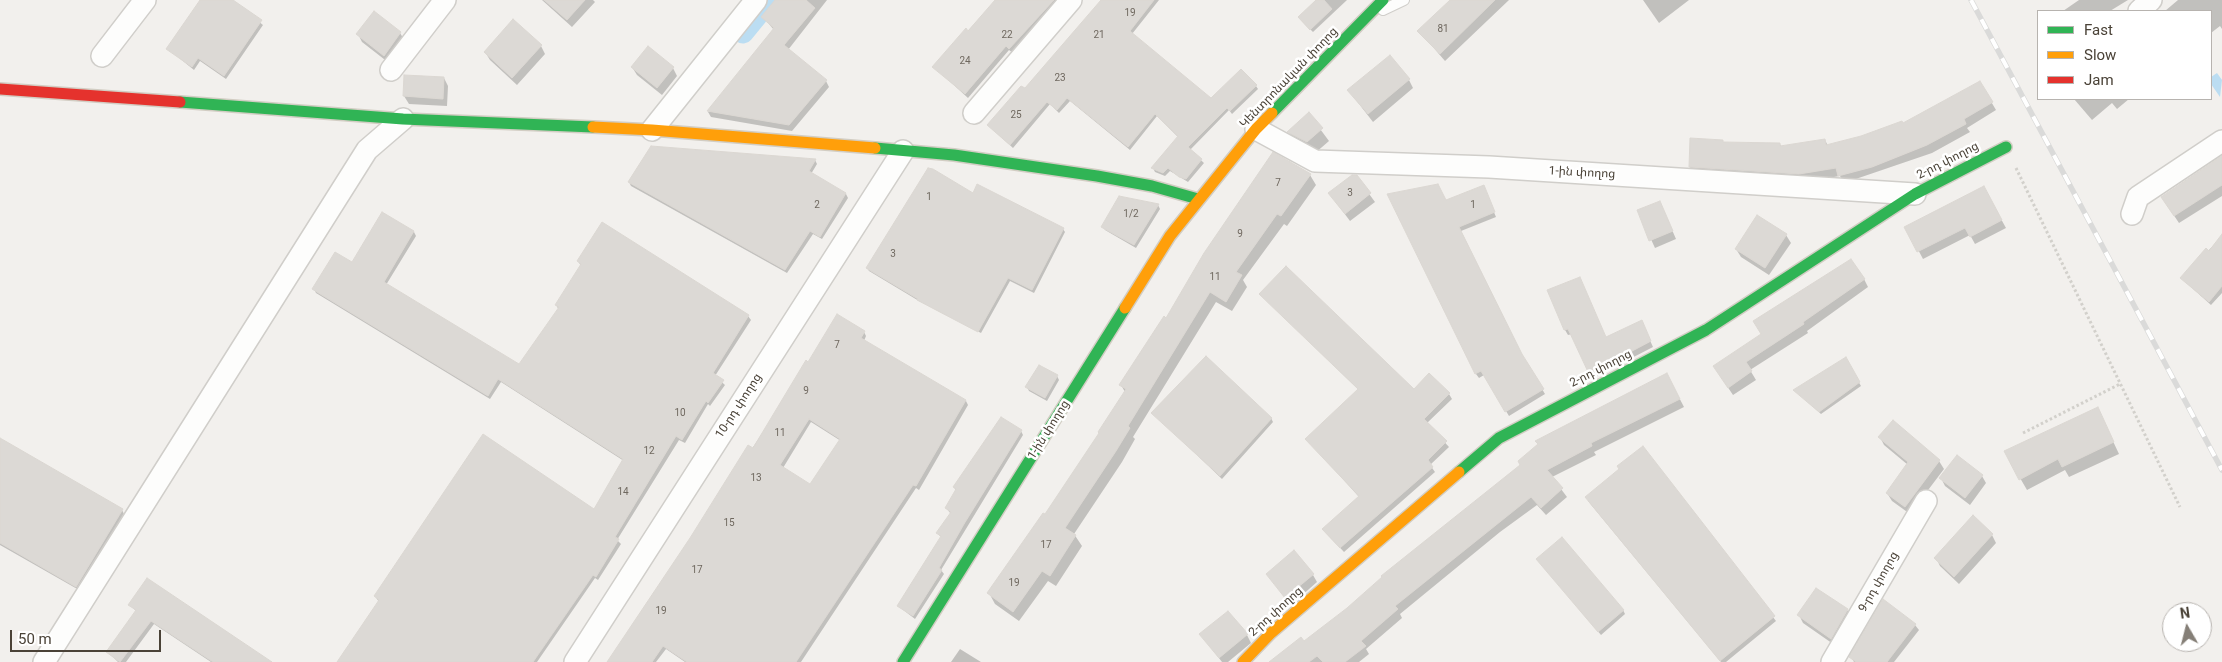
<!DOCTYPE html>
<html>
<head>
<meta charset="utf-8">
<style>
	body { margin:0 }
	#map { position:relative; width:2222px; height:662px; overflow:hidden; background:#f2f0ed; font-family:Roboto,sans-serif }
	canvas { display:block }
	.legend { position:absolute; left:2037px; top:10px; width:175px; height:90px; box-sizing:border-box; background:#fff; border:1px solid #b7b3af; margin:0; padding:6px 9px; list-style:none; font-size:15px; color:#4a4237 }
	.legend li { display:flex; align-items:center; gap:10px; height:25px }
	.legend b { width:25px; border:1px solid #b7b3af }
	.north { position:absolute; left:2162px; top:602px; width:50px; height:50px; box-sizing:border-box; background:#fff; border:1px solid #b7b3af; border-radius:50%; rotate:352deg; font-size:14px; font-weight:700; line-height:20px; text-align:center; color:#4a4237 }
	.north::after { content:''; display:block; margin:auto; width:18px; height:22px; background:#857f77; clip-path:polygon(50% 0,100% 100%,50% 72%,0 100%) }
	.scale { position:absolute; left:10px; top:630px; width:151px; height:22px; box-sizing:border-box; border:2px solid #4a4237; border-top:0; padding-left:6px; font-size:15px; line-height:18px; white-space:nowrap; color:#4a4237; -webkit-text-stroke:4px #fff; paint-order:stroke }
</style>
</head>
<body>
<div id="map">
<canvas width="2222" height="662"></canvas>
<ul class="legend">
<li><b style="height:6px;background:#30b455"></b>Fast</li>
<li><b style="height:6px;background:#ff9f0a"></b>Slow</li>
<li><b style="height:6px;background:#e5322d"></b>Jam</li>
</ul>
<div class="north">N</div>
<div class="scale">50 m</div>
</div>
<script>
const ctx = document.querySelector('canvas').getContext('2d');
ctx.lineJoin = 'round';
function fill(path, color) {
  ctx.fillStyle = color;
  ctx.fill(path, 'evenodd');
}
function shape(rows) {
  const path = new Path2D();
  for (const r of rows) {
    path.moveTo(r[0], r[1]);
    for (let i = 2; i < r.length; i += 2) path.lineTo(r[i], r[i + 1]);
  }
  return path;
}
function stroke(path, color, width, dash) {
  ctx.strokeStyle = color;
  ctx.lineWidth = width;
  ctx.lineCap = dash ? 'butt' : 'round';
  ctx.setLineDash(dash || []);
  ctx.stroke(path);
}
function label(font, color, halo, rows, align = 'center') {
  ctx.font = font + ' Roboto,"Noto Sans Armenian",sans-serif';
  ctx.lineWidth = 5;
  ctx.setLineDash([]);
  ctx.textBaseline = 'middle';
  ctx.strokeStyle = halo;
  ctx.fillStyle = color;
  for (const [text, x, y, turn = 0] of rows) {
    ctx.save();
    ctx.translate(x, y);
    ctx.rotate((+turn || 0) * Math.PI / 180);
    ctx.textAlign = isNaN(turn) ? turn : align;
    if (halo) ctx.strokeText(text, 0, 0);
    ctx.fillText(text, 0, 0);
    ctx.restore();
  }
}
const water = shape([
	[2217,73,2222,80,2220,97,2211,84,2211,77]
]);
const shadow = shape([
	[202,0,231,0,263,25,226,79,200,61,194,70,168,49],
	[542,0,593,0,595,2,572,27],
	[776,0,827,0,788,50,826,81,829,87,792,131,711,117,708,112,774,30,763,17],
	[997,0,1061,0,1013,53,1009,50,968,98,934,67],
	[1102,0,1159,0,1132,34,1212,100,1256,86,1258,89,1232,114,1229,110,1190,150,1204,163,1188,182,1170,171,1165,176,1155,172,1153,168,1178,137,1157,116,1130,150,1070,101,1059,113,1050,104,1013,148,989,126,1025,90],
	[1318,0,1347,0,1313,32,1302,21],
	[1452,0,1509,0,1445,61,1419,31],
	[1643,0,1689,0,1659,23],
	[2079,0,2128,0,2110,11,2063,11],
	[2178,0,2222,0,2222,29,2220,26,2211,33,2211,11,2165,11],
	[374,13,400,33,405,41,389,63,362,42,358,34],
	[541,46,545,54,517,85,490,60,485,52],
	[632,67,673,68,677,76,662,95,637,75],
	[444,78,448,86,447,106,409,104,404,96],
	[1409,80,1413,88,1373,122,1349,91],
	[1980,83,1996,110,1967,128,1970,132,1932,153,1844,183,1840,176,1804,182,1695,175,1690,167,1724,144,1780,144,1782,148,1825,140,1828,146,1902,125],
	[2074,99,2129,99,2117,109,2112,103,2092,120],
	[1309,114,1329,141,1314,154,1296,144,1289,132],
	[651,147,815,160,817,164,811,174,846,194,848,198,822,239,813,234,787,273,631,186,629,182],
	[2222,158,2222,196,2179,223,2167,205],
	[1310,175,1316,185,1287,226,1284,224,1243,280,1247,287,1232,311,1216,302,1133,437,1135,439,1122,462,1074,534,1082,546,1056,586,1048,581,1019,621,995,604,989,593,1045,516,1100,434,1125,392,1121,385,1167,320],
	[1356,176,1375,202,1350,221,1335,201],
	[1984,188,2006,228,1975,244,1970,235,1923,259,1906,227],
	[1485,191,1496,217,1461,231,1524,359,1545,394,1509,416,1484,375,1479,378,1476,374,1389,195,1446,202],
	[973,194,1063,229,1065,232,1034,293,1010,281,981,333,919,301,869,271,867,268],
	[1119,197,1158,205,1160,209,1136,248,1105,230,1103,227],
	[1660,202,1676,239,1655,248,1638,211],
	[383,213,414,232,416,236,386,285,519,366,559,310,556,305,581,266,578,261,603,224,748,316,751,320,715,376,725,385,710,406,708,404,685,443,679,440,617,540,621,544,598,580,595,578,537,662,338,662,379,602,375,596,594,510,624,461,501,382,490,399,316,293,314,289,352,264],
	[1786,235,1791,243,1769,275,1741,257,1736,249],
	[2222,236,2222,293,2211,305,2182,279],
	[1864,279,1868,287,1807,331,1808,333,1750,370,1756,380,1733,395,1719,374],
	[1549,291,1606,338,1644,327,1653,347,1593,378,1572,334,1568,335,1565,330],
	[1261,294,1414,391,1449,394,1452,399,1427,423,1449,447,1430,465,1435,472,1344,552,1327,534,1359,497,1307,439,1359,390],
	[864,332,866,336,864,341,966,401,968,405,919,490,916,488,801,662,685,662,666,649,656,662,610,662,809,363],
	[811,422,841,441,810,486,783,468],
	[1845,359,1861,386,1821,414,1795,390],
	[1057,376,1059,380,1047,401,1029,391,1027,387],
	[1671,382,1684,407,1594,452,1596,455,1552,477,1567,497,1546,515,1537,505,1500,532,1400,614,1402,618,1366,649,1369,654,1359,662,1271,662,1304,643,1348,609],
	[1153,413,1271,418,1273,422,1222,479],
	[2103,420,2119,454,2069,477,2065,470,2027,490,2005,452],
	[1893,422,1939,461,1944,469,1910,514,1892,501,1887,493,1908,465,1884,445,1880,437],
	[1021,431,1023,435,941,570,944,574,915,619,898,606,942,538,938,534,951,514,946,508,956,491,954,487],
	[0,440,122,510,124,514,79,590,0,545],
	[1642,448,1776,621,1726,662,1721,662,1588,501],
	[1982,476,1986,483,1970,505,1945,486,1941,478],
	[1992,535,1996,543,1959,584,1940,566,1936,558],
	[1540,563,1623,610,1625,614,1601,635],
	[1267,574,1313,575,1317,582,1291,605],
	[1817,589,1847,610,1852,618,1836,646,1803,623,1799,615],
	[130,605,270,662,211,662,154,624,126,662,118,662,108,652,137,612],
	[1915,625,1919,630,1894,662,1854,662,1851,657],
	[1201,635,1247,635,1251,643,1228,662,1222,662],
	[960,649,981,662,951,662]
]);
const canal = shape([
	[743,33,770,0]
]);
const building = shape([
	[200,0,233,0,262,20,224,76,198,58,192,67,166,49,200,0],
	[544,0,585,0,567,20,544,0],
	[775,0,806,0,815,8,784,45,827,80,789,125,707,111,774,28,761,17,775,0],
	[995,0,1054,0,1009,49,1006,46,965,94,932,67,966,28,968,31,995,0],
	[1101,0,1154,0,1130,31,1211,98,1241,69,1257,85,1230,111,1227,108,1188,147,1202,159,1186,179,1179,177,1168,168,1163,173,1151,168,1178,136,1155,114,1128,147,1067,98,1057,110,1047,102,1010,145,987,125,1021,86,1025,88,1101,0],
	[1316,0,1324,0,1332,9,1310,30,1298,17,1316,0],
	[1450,0,1495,0,1440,54,1417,31,1450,0],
	[374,11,401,32,384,56,356,34,374,11],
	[513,19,542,45,512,78,484,52,513,19],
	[648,46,674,67,657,88,631,67,648,46],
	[1390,55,1410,79,1368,114,1347,90,1390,55],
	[404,75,444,77,443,99,403,96,404,75],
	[1980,81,1993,102,1964,119,1966,124,1927,145,1872,167,1838,176,1836,168,1799,174,1689,167,1690,138,1723,140,1723,142,1780,143,1780,146,1825,139,1826,145,1861,136,1902,121,1903,123,1980,81],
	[1309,112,1323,128,1307,142,1287,132,1309,112],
	[651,146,816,159,809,171,846,193,820,237,810,231,785,270,628,182,651,146],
	[1273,152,1311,174,1281,216,1277,214,1236,272,1242,275,1226,302,1210,292,1128,426,1130,428,1116,451,1065,528,1076,535,1050,576,1042,571,1013,612,987,593,1043,513,1045,514,1099,433,1098,432,1126,389,1119,385,1164,316,1166,318,1204,253,1273,152],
	[2222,156,2222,185,2174,216,2161,197,2222,156],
	[928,168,933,169,973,193,977,184,1064,228,1032,290,1008,278,978,332,917,300,918,299,866,268,928,168],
	[1352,175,1357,175,1371,193,1345,214,1328,193,1352,175],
	[1438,184,1446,200,1484,185,1495,212,1459,227,1522,354,1544,389,1505,412,1481,371,1475,374,1387,194,1438,184],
	[1984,186,2002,220,1970,237,1965,228,1917,252,1904,227,1984,186],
	[1119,196,1159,204,1134,245,1101,227,1119,196],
	[1660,201,1673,231,1649,241,1637,210,1660,201],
	[382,212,414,231,384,282,519,364,559,307,555,305,581,264,577,261,602,222,749,315,713,373,724,380,708,403,706,401,682,440,676,436,615,537,619,539,596,577,593,575,533,662,337,662,379,600,374,596,483,434,594,509,623,459,498,379,488,396,312,289,335,252,352,262,382,212],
	[1757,215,1787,234,1765,268,1735,249,1757,215],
	[2222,234,2222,286,2209,302,2180,278,2206,248,2209,251,2222,234],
	[1851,259,1865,279,1803,322,1804,324,1746,362,1752,371,1728,388,1713,366,1761,334,1753,321,1851,259],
	[1286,266,1414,389,1429,373,1450,393,1424,419,1447,441,1428,460,1433,467,1340,548,1322,529,1359,496,1305,439,1358,389,1259,294,1286,266],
	[1580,277,1606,337,1642,320,1651,341,1589,374,1568,329,1564,330,1547,290,1580,277],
	[837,314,865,331,861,338,966,400,916,486,913,485,796,662,687,662,663,646,652,662,607,662,690,538,748,445,753,448,806,360,808,362,837,314],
	[809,419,840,439,810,484,780,465,809,419],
	[1206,356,1272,418,1220,476,1151,413,1206,356],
	[1846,357,1860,382,1819,412,1793,390,1846,357],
	[1039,365,1058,375,1045,398,1025,387,1039,365],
	[1667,373,1680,399,1591,443,1592,446,1547,470,1563,488,1541,508,1531,497,1496,525,1395,606,1398,609,1361,641,1366,646,1345,662,1323,662,1317,656,1309,662,1269,662,1301,637,1304,641,1347,608,1382,577,1381,576,1520,465,1518,461,1538,444,1535,441,1667,373],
	[2098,407,2114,442,2062,467,2058,459,2019,480,2004,451,2098,407],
	[1001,417,1022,430,964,524,939,568,942,570,913,616,897,606,941,536,936,533,951,512,945,508,956,489,953,487,1001,417],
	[1893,420,1940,460,1905,507,1886,493,1908,462,1878,437,1893,420],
	[0,438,123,509,76,587,0,543,0,438],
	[1643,446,1775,616,1720,661,1585,497,1619,469,1617,466,1643,446],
	[1957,455,1983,475,1965,498,1939,478,1957,455],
	[1973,515,1993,534,1954,577,1934,558,1973,515],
	[1562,537,1624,610,1598,632,1536,559,1562,537],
	[1294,550,1314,574,1285,598,1266,574,1294,550],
	[147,578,272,662,213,662,151,621,120,662,106,652,136,610,128,605,147,578],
	[1816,588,1848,609,1831,639,1797,615,1816,588],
	[1883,599,1916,624,1887,662,1856,662,1849,657,1883,599],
	[1228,611,1248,634,1219,658,1199,634,1228,611]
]);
const path = shape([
	[2016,168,2180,507],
	[2023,433,2120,384]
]);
const lane = shape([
	[1383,10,1404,0]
]);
const street = shape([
	[2139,11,2151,0],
	[102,56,145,0],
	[391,70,445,0],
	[974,113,1071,0],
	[1256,129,1315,161,1489,167,1915,194],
	[652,130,756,0],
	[2132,214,2138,197,2222,141],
	[44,662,367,150,403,119],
	[575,662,903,151],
	[1832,662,1926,501]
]);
const fast = shape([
	[180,102,403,119,593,127],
	[1272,113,1383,0],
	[875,148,954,155,1097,176,1152,186,1198,199],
	[1459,472,1499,438,1706,330,1915,194,2006,147],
	[903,662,1125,308]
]);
const slow = shape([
	[593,127,652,130,875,148],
	[1125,308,1170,236,1256,129,1272,113],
	[1243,662,1271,633,1459,472]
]);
const jam = shape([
	[0,89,180,102]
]);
const rail = shape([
	[1971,0,2222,470]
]);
const numberNames = [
	["19",1130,13],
	["81",1443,29],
	["22",1007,35],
	["21",1099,35],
	["24",965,61],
	["23",1060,78],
	["25",1016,115],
	["7",1278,183],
	["3",1350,193],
	["1",929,197],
	["2",817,205],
	["1",1473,205],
	["1/2",1131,214],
	["9",1240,234],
	["3",893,254],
	["11",1215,277],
	["7",837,345],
	["9",806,391],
	["10",680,413],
	["11",780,433],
	["12",649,451],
	["13",756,478],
	["14",623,492],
	["15",729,523],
	["17",1046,545],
	["17",697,570],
	["19",1014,583],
	["19",661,611]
];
const streetNames = [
	["Կենտրոնական փողոց",1289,78,-46],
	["2-րդ փողոց",1948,161,-27],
	["1-ին փողոց",1582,173,3],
	["2-րդ փողոց",1601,369,-27],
	["10-րդ փողոց",739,406,-57],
	["1-ին փողոց",1049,430,-58],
	["9-րդ փողոց",1879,582,-60],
	["2-րդ փողոց",1276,612,-42]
];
fill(water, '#bbddf2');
fill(shadow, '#0003');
stroke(canal, '#bbddf2', 21);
fill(building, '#dcd9d5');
stroke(building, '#dbd7d2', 1);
stroke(lane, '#d0ceca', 12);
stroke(street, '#d0ceca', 24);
stroke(fast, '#d2cdc3', 14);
stroke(slow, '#d2cdc3', 14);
stroke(jam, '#d2cdc3', 14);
stroke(path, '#d2d0cb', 3, [2.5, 2.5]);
stroke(lane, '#fdfdfc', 10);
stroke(street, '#fdfdfc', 21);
stroke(fast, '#30b455', 11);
stroke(slow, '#ff9f0a', 11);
stroke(jam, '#e5322d', 11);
stroke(rail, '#dadad9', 5.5);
stroke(rail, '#fff', 4, [11]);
label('10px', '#6f685f', null, numberNames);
label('12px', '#4a4237', '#fff', streetNames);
</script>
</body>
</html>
